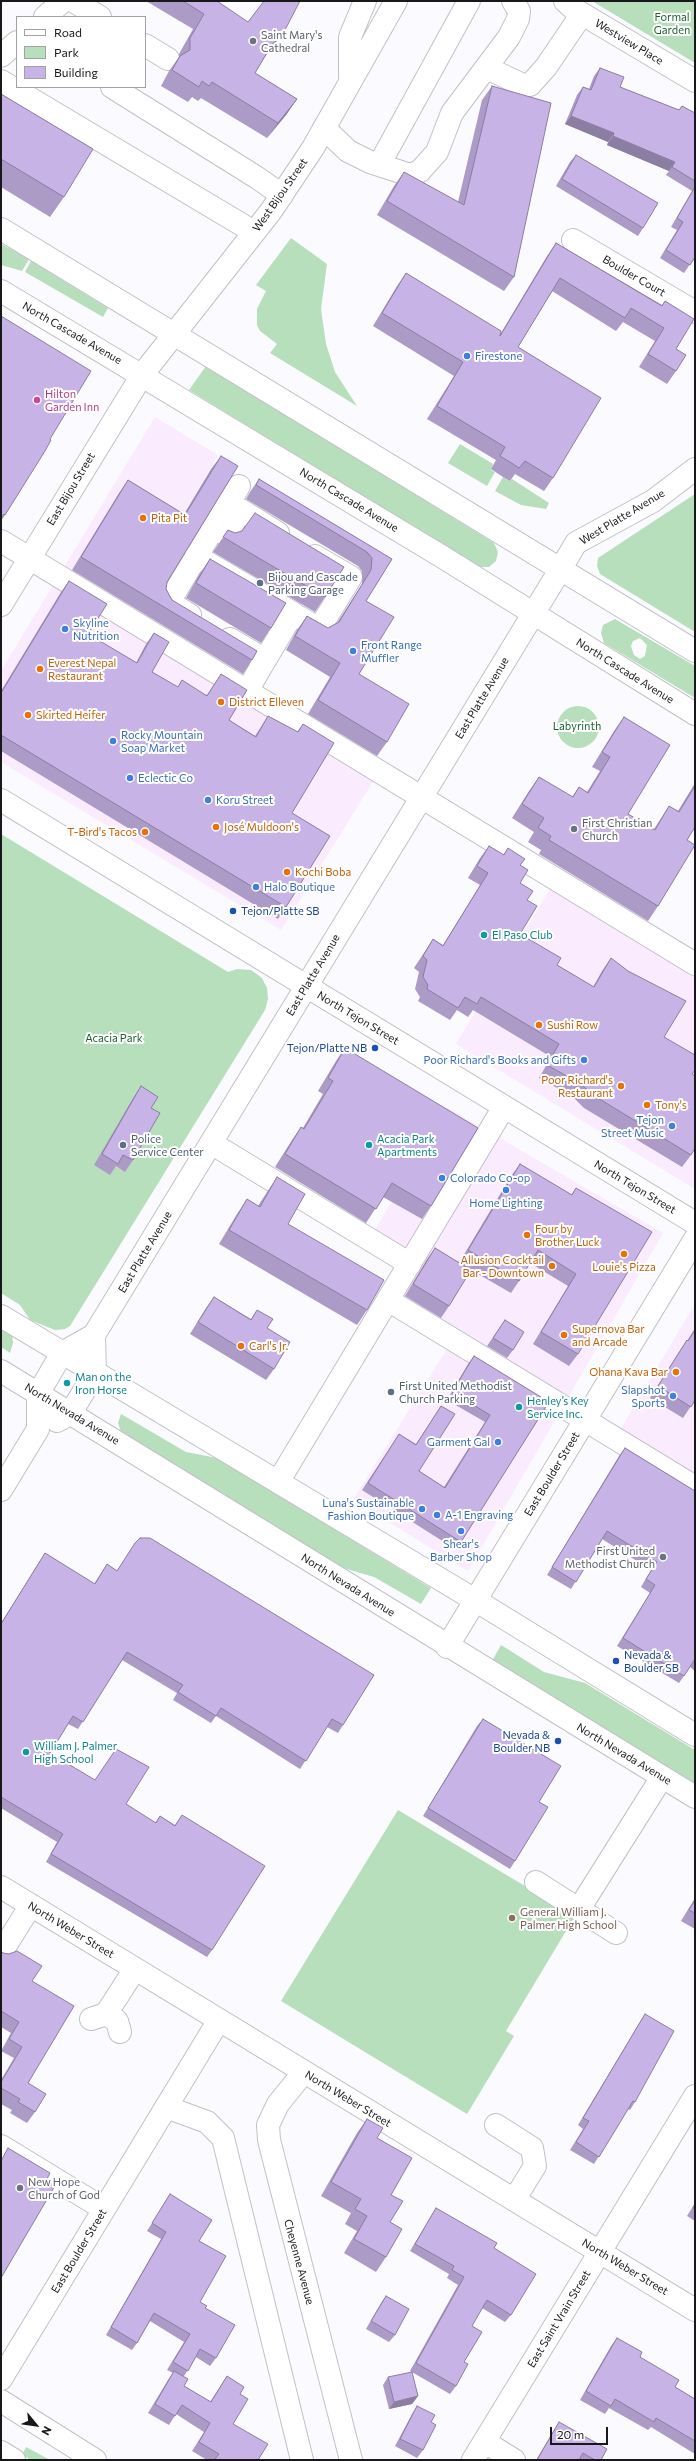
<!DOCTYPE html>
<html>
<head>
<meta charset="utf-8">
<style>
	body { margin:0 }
	#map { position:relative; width:696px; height:2461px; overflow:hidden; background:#fbfaff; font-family:Commissioner,sans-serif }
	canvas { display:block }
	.frame { position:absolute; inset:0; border:2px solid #18171a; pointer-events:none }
	.legend { position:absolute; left:16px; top:16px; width:130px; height:72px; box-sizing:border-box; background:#fff; border:1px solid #a3a2a3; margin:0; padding:5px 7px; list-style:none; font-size:12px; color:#18171a }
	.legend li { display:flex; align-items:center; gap:8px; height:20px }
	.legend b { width:20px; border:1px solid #a3a2a3 }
	.north { position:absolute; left:16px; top:2405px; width:40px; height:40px; -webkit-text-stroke:3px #fff; paint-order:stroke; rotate:119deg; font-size:11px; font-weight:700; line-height:16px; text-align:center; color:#18171a }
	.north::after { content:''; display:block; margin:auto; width:14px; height:18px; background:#18171a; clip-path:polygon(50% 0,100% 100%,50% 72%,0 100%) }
	.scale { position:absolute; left:550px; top:2427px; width:58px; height:18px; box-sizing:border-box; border:2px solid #18171a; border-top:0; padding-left:5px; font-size:12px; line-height:14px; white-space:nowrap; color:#18171a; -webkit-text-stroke:3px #fff; paint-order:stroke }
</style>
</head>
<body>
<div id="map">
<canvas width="696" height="2461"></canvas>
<div class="frame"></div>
<ul class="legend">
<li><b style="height:5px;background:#fff"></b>Road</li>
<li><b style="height:11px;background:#b7dfbc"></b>Park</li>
<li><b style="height:11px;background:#c8b3e7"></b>Building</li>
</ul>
<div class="north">N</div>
<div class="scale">20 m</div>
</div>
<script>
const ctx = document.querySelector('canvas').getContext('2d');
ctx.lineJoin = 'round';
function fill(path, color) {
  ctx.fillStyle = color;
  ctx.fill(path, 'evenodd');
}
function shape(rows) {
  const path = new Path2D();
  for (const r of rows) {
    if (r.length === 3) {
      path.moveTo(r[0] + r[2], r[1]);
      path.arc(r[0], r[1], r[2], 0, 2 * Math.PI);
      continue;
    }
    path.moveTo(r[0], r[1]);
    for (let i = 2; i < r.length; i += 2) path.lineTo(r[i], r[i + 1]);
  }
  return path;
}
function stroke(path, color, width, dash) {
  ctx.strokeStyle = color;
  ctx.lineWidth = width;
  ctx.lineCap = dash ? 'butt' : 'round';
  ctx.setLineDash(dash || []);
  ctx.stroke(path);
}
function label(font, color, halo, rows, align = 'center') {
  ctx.font = font + ' Commissioner,sans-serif';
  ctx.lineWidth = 4;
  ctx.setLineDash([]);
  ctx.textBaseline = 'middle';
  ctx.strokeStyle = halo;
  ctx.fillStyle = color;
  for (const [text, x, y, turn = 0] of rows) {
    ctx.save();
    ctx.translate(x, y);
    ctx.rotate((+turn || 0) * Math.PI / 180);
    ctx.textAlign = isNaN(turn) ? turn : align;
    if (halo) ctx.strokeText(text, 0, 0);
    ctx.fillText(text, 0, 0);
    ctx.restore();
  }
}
const commercial = shape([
	[155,417,218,455,119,622,376,777,281,930,1,762,1,671],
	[553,884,695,971,695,1189,456,1044],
	[448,1108,663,1233,468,1571,353,1500,455,1336,389,1293,406,1262,370,1238],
	[695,1304,695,1481,617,1435]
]);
const green = shape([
	[592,1,695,1,695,63],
	[291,238,327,264,321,309,326,344,335,372,357,406,270,353,277,344,260,331,257,325,257,309,266,291,256,285],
	[1,244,29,259,22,271,1,265],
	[31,261,106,307,108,308,103,317,25,272],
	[206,366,494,543,498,552,496,561,489,567,479,567,189,390],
	[460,444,493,464,491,470,495,472,487,486,448,463],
	[503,477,510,481,512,479,549,503,546,509,521,505,495,491],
	[695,494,695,632,600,574,597,566,598,558],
	[615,619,695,666,695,698,604,643,601,633,603,625],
	[640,638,647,645,645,656,640,659,634,655,631,646,633,641],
	[578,727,21],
	[1,834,228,972,237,969,251,970,262,978,267,988,268,999,265,1010,70,1326,65,1329,55,1330,30,1320,20,1305,1,1293],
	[1,1325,12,1334,13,1343,10,1353,1,1347],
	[121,1414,186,1452,217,1458,431,1588,421,1604,374,1577,333,1565,121,1432,118,1423],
	[501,1645,544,1672,585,1683,695,1750,695,1786,491,1663],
	[398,1810,575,1916,506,2031,514,2036,467,2114,281,2001],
	[26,2447,50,2460,31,2460,22,2455]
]);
const minor = shape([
	[73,1,100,17],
	[565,1,574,9,695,81],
	[45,17,63,1],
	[145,45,168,59],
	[1,56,17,42],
	[487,68,525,86,530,85,546,67,582,14],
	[1,81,254,232],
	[112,87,256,177,282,195],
	[324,128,348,151,370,162,410,175,420,171,437,152,452,113,509,37,518,19,519,11,513,1],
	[379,165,469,1],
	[573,240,695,312],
	[226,535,241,510,278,533],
	[1,541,695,964],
	[196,556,293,613,265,660,230,639],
	[560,570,576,543,653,501,695,469],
	[190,615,169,602,239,486],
	[299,617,319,629,351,577,315,556],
	[247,691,265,660],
	[1,800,695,1223],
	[211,1143,410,1264],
	[388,1300,695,1487],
	[278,1482,504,1107],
	[447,1647,695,1239],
	[536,1882,616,1933],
	[1,1887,695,2310],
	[579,1909,662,1777],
	[1,1953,31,1905],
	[106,2014,135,1969],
	[91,2019,106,2014,117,2021,120,2032],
	[304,2072,278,2104,268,2125,269,2140,351,2460],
	[166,2107,207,2122,223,2138,302,2460],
	[496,2125,532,2148,535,2166,514,2200],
	[1,2146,104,2209],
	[1,2379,219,2020],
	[485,2442,514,2460],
	[473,2460,695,2096]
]);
const major = shape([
	[350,77,350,37,365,1],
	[1,229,695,651],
	[1,291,441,556,695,714],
	[1,605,142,375,271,211,313,148,396,1],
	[1,1316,475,1600,695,1735],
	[1,1371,695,1797],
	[57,1421,70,1414,95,1373,94,1335],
	[1,1490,38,1429,38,1394,62,1353,94,1335,560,570],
	[1,2401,95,2460],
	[1,2452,14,2460]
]);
const wall = shape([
	[146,1,217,1,275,44,266,55,255,73,297,99,286,115,267,138,201,98,198,101,192,97,188,102,161,86,169,71,179,57,179,54,193,29],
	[600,68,620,87,679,110,682,106,695,113,695,257,684,273,660,258,677,230,671,227,692,191,666,175,669,171,607,145,608,142,565,124,577,95,583,87,589,89,594,76],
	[492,86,514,277,504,291,377,215,394,186,404,172,458,202,482,100],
	[1,94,64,197,50,217,1,187],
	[576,155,643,228,638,236,556,186,570,162],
	[556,243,662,305,665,301,676,349,676,371,667,384,639,367,655,341,623,322,616,331,552,291,518,347,553,478,544,491,515,474,510,481,503,477,491,469,496,460,427,419,454,376,373,326,397,286,406,273,501,333,547,256],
	[1,316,50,439,5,515,1,521],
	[221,456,167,582,166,589,172,600,252,660,243,674,72,570,119,493,128,480,184,514,211,469],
	[259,479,392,559,366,601,359,674,387,742,377,756,308,714,330,677,286,650,297,630,307,616,328,628,337,623,362,584,362,571,358,566,246,499,250,492],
	[228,530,325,597,315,612,213,552],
	[210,559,271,628,261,643,186,598,200,573],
	[69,581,88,634,136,663,146,644,154,633,152,672,177,687,207,695,221,674,229,720,255,736,268,716,297,732,303,724,292,813,286,907,278,919,1,751,1,691,61,592],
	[624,717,628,814,654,829,669,806,678,811,695,783,695,827,687,840,658,906,648,921,539,854,541,850,528,842,534,832,512,818,529,791,539,777,572,797,579,787,587,792,600,771,592,767,614,731],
	[489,846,503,855,508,848,520,865,520,883,527,900,520,934,557,965,593,987,602,971,611,958,664,1037,692,1074,691,1155,682,1167,584,1108,572,1096,539,1078,551,1057,473,1010,468,1017,457,1010,450,1020,418,1001,420,997,415,989,419,972,414,968,433,939,443,945,480,885,468,878,480,858],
	[345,1048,431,1206,422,1219,383,1197,366,1223,275,1167,292,1140,301,1127,303,1128,323,1094,318,1091,336,1061],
	[141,1086,151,1108,133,1160,125,1172,116,1166,110,1175,94,1165,133,1098],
	[520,1164,571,1195,576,1188,578,1354,569,1366,533,1344,568,1286,530,1263,519,1281,511,1293,459,1263,449,1306,441,1318,405,1296,427,1259,435,1248,459,1263,511,1176],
	[277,1177,288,1224,367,1310,357,1325,219,1244,237,1214,247,1199,258,1206,267,1192],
	[214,1297,251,1319,257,1310,267,1328,274,1369,266,1380,190,1334,206,1308],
	[505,1320,513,1350,507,1358,487,1346],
	[695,1328,695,1400,683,1418,650,1398,679,1352,687,1340,687,1341],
	[474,1356,549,1402,455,1549,362,1490,399,1434,416,1444,441,1406,419,1471,444,1487,485,1422,447,1400,468,1364],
	[625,1448,695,1491,695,1671,690,1667,679,1683,617,1646,650,1593,641,1587,651,1570,602,1539,571,1589,547,1575,619,1456],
	[135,1543,343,1725,338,1733,327,1727,300,1769,216,1716,211,1723,173,1700,177,1693,122,1660,78,1729,68,1724,50,1753,126,1804,155,1823,160,1816,175,1825,182,1815,212,1950,207,1957,46,1862,57,1842,1,1808,1,1623,45,1553,94,1584,107,1564,117,1571],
	[483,1719,539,1802,515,1861,510,1869,423,1816,477,1726],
	[695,1898,695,1929,681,1921],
	[1,1951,32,1981,28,2083,35,2112,27,2123,10,2113,12,2110,1,2104,1,2080,14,2058,1,2051,11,2033,1,2027],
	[645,2014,635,2102,630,2110,628,2109,594,2164,570,2150,583,2129,578,2125,640,2022],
	[367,2119,377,2138,391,2195,390,2222,386,2257,376,2272,344,2253,357,2231,345,2224,351,2213,321,2196,357,2133],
	[170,2194,199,2241,200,2302,205,2308,216,2358,210,2366,196,2357,184,2376,184,2386,210,2402,227,2376,240,2394,233,2424,258,2460,207,2460,192,2451,204,2432,176,2414,169,2425,148,2413,168,2380,173,2373,167,2370,184,2342,150,2321,137,2343,132,2350,106,2335,161,2239,147,2231],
	[695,2203,695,2221,687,2216],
	[436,2208,494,2248,511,2315,505,2322,482,2308,472,2326,464,2362,456,2386,450,2394,410,2371,458,2285,447,2278,449,2274,410,2251,431,2216],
	[386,2296,395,2335,389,2342,366,2329,381,2303],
	[617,2338,675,2387,695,2399,695,2454,651,2427,648,2430,609,2408,605,2414,580,2400,611,2346],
	[388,2377,418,2396,412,2404,389,2409,383,2385],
	[417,2406,431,2422,423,2450,417,2458,395,2446,412,2414],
	[559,2422,601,2460,536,2460,554,2430]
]);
const shadedWall = shape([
	[286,28,275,44,260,62,271,46],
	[297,99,286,115,267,138,278,123],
	[571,116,614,133,608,142,565,124],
	[613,136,675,162,669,171,607,145],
	[418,2396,412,2404,389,2409,394,2402]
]);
const building = shape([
	[183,1,217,1,248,22,264,1,300,1,286,28,271,46,255,73,297,99,278,123,212,82,209,86,202,81,199,87,172,70,180,56,190,50,190,38,204,14,183,1],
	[600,68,624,77,620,87,679,110,682,106,695,113,695,181,672,167,675,162,613,136,614,133,571,116,583,87,591,90,600,68],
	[492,86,551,103,514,277,387,201,404,172,464,205,492,86],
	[1,94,93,149,64,197,1,159,1,94],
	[576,155,658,203,643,228,562,179,576,155],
	[695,187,695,257,690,265,666,250,683,222,677,218,695,187],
	[556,243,662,306,665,301,694,319,676,349,686,355,676,371,648,354,664,328,631,308,625,318,560,278,518,347,601,398,553,478,525,461,519,468,513,464,500,456,505,447,437,406,463,362,382,313,406,273,501,331,500,336,556,243],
	[1,316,91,371,50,439,51,440,45,451,5,515,4,514,1,518,1,316],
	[221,456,238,466,167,582,166,589,172,600,257,651,252,660,81,557,128,480,185,515,221,456],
	[259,479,392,559,366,601,394,617,359,674,409,704,387,742,318,700,340,663,295,636,307,616,328,628,339,622,371,570,372,558,367,552,256,485,259,479],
	[255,513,344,567,325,597,223,537,228,530,235,533,242,531,255,513],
	[210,559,286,603,271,628,196,583,210,559],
	[69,581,107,604,88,634,137,663,154,633,169,642,152,672,178,687,182,680,207,696,221,674,247,690,229,720,243,729,256,737,268,716,298,732,303,724,334,743,292,813,330,836,286,907,1,735,1,693,69,581],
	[624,717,670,745,628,814,655,830,669,806,679,812,695,786,695,827,687,840,695,845,658,906,549,840,551,836,538,828,544,818,522,804,539,777,573,797,579,787,588,793,610,757,602,752,624,717],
	[489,846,504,855,508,848,525,859,520,865,528,870,520,883,533,891,527,900,537,906,520,934,561,958,557,965,594,987,611,958,628,971,686,1001,664,1037,695,1055,695,1070,692,1074,695,1076,695,1148,691,1155,593,1095,581,1084,547,1065,559,1044,481,997,477,1004,465,997,458,1008,427,989,428,985,423,977,427,960,423,956,433,939,443,946,488,873,477,866,489,846],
	[345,1048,478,1128,431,1206,392,1183,376,1209,285,1154,301,1127,304,1129,333,1081,328,1078,345,1048],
	[141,1086,158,1097,151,1108,160,1113,133,1160,123,1155,118,1164,102,1154,141,1086],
	[520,1164,572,1195,576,1188,652,1232,578,1354,541,1332,576,1274,538,1250,519,1281,468,1250,520,1164],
	[277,1177,305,1194,288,1224,384,1280,367,1310,229,1230,247,1199,260,1207,277,1177],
	[435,1248,471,1270,449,1306,413,1284,435,1248],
	[214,1297,251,1320,257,1310,273,1319,267,1328,290,1342,274,1369,198,1322,214,1297],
	[505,1320,524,1332,513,1350,493,1338,505,1320],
	[695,1330,695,1400,691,1407,658,1386,687,1340,688,1341,695,1330],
	[474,1356,549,1402,461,1542,368,1483,399,1434,416,1445,441,1406,455,1414,419,1471,445,1488,490,1415,452,1392,474,1356],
	[625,1448,695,1491,695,1660,695,1659,684,1676,623,1638,655,1585,646,1579,657,1562,607,1531,576,1582,552,1567,625,1448],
	[140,1538,150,1538,374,1675,343,1725,332,1719,306,1761,221,1708,216,1716,178,1692,183,1685,127,1652,83,1722,73,1716,50,1753,95,1780,116,1749,149,1767,126,1804,156,1823,160,1816,175,1826,182,1815,265,1866,212,1950,51,1854,63,1834,1,1797,1,1624,45,1553,95,1584,107,1564,117,1571,135,1543,140,1538],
	[483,1719,561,1766,539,1802,548,1807,515,1861,428,1808,483,1719],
	[695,1900,695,1913,689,1910,695,1900],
	[1,1951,3,1953,9,1954,17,1951,42,1966,32,1981,74,2006,28,2083,46,2094,35,2112,18,2102,20,2099,1,2088,1,2082,22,2047,9,2039,19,2022,1,2011,1,1951],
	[645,2014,674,2031,635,2102,633,2101,599,2157,576,2142,589,2121,583,2118,645,2014],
	[367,2119,383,2128,377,2138,412,2158,391,2195,403,2201,390,2222,402,2229,386,2257,354,2239,367,2216,355,2209,361,2199,331,2182,367,2119],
	[8,2148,50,2173,47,2179,56,2184,1,2278,1,2161,8,2148],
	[170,2194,212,2220,199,2241,226,2256,200,2302,207,2306,205,2308,235,2325,216,2358,200,2349,188,2371,173,2362,190,2334,154,2313,137,2343,111,2327,166,2232,152,2223,170,2194],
	[695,2204,695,2209,693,2208,695,2204],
	[436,2208,497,2243,494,2248,536,2274,511,2315,487,2300,472,2326,482,2332,464,2362,468,2364,456,2386,416,2363,464,2277,452,2270,454,2266,415,2244,436,2208],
	[386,2296,409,2309,395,2335,371,2321,386,2296],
	[617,2338,642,2352,640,2357,679,2380,675,2387,695,2399,695,2441,656,2418,654,2422,615,2399,611,2406,586,2391,617,2338],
	[174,2371,188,2379,184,2386,211,2402,227,2376,244,2387,240,2394,248,2399,233,2424,268,2444,258,2460,217,2460,215,2459,219,2454,199,2442,210,2423,182,2405,175,2416,155,2404,174,2371],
	[412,2372,418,2396,394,2402,388,2377,412,2372],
	[417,2406,435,2415,431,2422,436,2425,423,2450,400,2439,417,2406],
	[559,2422,607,2449,601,2460,595,2460,583,2453,579,2460,537,2460,559,2422]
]);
const markers = [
	[253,41,4,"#6b7280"],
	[467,356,4,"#3f7fe0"],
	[37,400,4,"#d1479c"],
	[143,518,4,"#e8710a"],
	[260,583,4,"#5c6f8a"],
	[65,629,4,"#3f7fe0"],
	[353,651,4,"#3f7fe0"],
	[40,669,4,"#e8710a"],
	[221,702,4,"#e8710a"],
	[28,715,4,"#e8710a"],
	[113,741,4,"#3f7fe0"],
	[130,778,4,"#3f7fe0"],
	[208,800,4,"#3f7fe0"],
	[216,827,4,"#e8710a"],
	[574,829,4,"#6b7280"],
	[145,832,4,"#e8710a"],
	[287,872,4,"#e8710a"],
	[256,887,4,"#3f7fe0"],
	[233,911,4,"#1a4fb4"],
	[484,935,4,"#0f9aa8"],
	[539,1025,4,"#e8710a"],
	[375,1048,4,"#1a4fb4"],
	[584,1060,4,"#3f7fe0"],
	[621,1086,4,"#e8710a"],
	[647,1105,4,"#e8710a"],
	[672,1126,4,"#3f7fe0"],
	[123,1145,4,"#5c6f8a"],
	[369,1145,4,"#0f9aa8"],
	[442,1178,4,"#3f7fe0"],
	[506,1190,4,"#3f7fe0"],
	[527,1235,4,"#e8710a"],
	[624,1254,4,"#e8710a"],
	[552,1266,4,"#e8710a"],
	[564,1335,4,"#e8710a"],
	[241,1346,4,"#e8710a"],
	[676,1372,4,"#e8710a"],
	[67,1383,4,"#0f9aa8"],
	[391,1392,4,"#5c6f8a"],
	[673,1396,4,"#3f7fe0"],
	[519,1407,4,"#0f9aa8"],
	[498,1442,4,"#3f7fe0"],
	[422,1509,4,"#3f7fe0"],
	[437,1515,4,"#3f7fe0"],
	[461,1531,4,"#3f7fe0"],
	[663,1557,4,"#6b7280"],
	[616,1661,4,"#1a4fb4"],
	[558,1741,4,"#1a4fb4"],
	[26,1752,4,"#0f9aa8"],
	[512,1918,4,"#8d6e63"],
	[20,2188,4,"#6b7280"]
];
const parkNames = [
	["Formal",672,17],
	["Garden",672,30],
	["Labyrinth",577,726],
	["Acacia Park",114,1038]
];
const worshipNames = [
	["Saint Mary's",261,35],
	["Cathedral",261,48],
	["First Christian",582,823],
	["Church",582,836],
	["First United",655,1551,"right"],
	["Methodist Church",655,1564,"right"],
	["New Hope",28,2182],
	["Church of God",28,2195]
];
const streetNames = [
	["Westview Place",629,42,31],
	["West Bijou Street",280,195,-55],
	["Boulder Court",634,276,30],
	["North Cascade Avenue",72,333,30],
	["East Bijou Street",71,489,-59],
	["North Cascade Avenue",349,500,31],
	["West Platte Avenue",622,517,-31],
	["North Cascade Avenue",625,671,32],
	["East Platte Avenue",482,698,-59],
	["East Platte Avenue",313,975,-59],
	["North Tejon Street",358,1018,31],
	["North Tejon Street",635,1187,31],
	["East Platte Avenue",145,1252,-59],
	["North Nevada Avenue",72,1414,31],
	["East Boulder Street",552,1474,-59],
	["North Nevada Avenue",348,1585,32],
	["North Nevada Avenue",624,1754,31],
	["North Weber Street",71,1930,31],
	["North Weber Street",348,2099,31],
	["East Boulder Street",79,2251,-59],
	["Cheyenne Avenue",299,2262,75],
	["North Weber Street",625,2267,31],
	["East Saint Vrain Street",559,2319,-59]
];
const shopNames = [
	["Firestone",475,356],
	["Skyline",73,623],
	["Nutrition",73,636],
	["Front Range",361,645],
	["Muffler",361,658],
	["Rocky Mountain",121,735],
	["Soap Market",121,748],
	["Eclectic Co",138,778],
	["Koru Street",216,800],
	["Halo Boutique",264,887],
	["Poor Richard's Books and Gifts",576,1060,"right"],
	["Tejon",664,1120,"right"],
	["Street Music",664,1133,"right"],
	["Colorado Co-op",450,1178],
	["Home Lighting",506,1203,"center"],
	["Slapshot",665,1390,"right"],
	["Sports",665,1403,"right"],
	["Garment Gal",490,1442,"right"],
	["Luna's Sustainable",414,1503,"right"],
	["Fashion Boutique",414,1516,"right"],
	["A-1 Engraving",445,1515],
	["Shear's",461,1544,"center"],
	["Barber Shop",461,1557,"center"]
];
const hotelNames = [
	["Hilton",45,394],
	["Garden Inn",45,407]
];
const foodNames = [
	["Pita Pit",151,518],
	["Everest Nepal",48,663],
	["Restaurant",48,676],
	["District Elleven",229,702],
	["Skirted Heifer",36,715],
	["José Muldoon's",224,827],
	["T-Bird's Tacos",137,832,"right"],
	["Kochi Boba",295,872],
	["Sushi Row",547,1025],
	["Poor Richard's",613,1080,"right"],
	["Restaurant",613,1093,"right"],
	["Tony's",655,1105],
	["Four by",535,1229],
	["Brother Luck",535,1242],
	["Allusion Cocktail",544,1260,"right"],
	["Bar - Downtown",544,1273,"right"],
	["Louie's Pizza",624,1267,"center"],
	["Supernova Bar",572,1329],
	["and Arcade",572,1342],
	["Carl's Jr.",249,1346],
	["Ohana Kava Bar",668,1372,"right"]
];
const serviceNames = [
	["Bijou and Cascade",268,577],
	["Parking Garage",268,590],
	["Police",131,1139],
	["Service Center",131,1152],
	["First United Methodist",399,1386],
	["Church Parking",399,1399]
];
const transitNames = [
	["Tejon/Platte SB",241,911],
	["Tejon/Platte NB",367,1048,"right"],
	["Nevada &",624,1655],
	["Boulder SB",624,1668],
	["Nevada &",550,1735,"right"],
	["Boulder NB",550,1748,"right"]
];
const cultureNames = [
	["El Paso Club",492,935],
	["Acacia Park",377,1139],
	["Apartments",377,1152],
	["Man on the",75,1377],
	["Iron Horse",75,1390],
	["Henley’s Key",527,1401],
	["Service Inc.",527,1414],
	["William J. Palmer",34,1746],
	["High School",34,1759]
];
const educationNames = [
	["General William J.",520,1912],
	["Palmer High School",520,1925]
];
fill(commercial, '#faebfe');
fill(green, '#b7dfbc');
stroke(minor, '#c2c0c8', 24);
stroke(major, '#c2c0c8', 24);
stroke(minor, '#fff', 22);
stroke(major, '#fff', 22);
fill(wall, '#ac9ac7');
fill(shadedWall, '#8c7da2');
fill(building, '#c8b3e7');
stroke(building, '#8c7da2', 1);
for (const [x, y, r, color] of markers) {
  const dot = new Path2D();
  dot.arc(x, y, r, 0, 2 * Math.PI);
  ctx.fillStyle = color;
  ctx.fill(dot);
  stroke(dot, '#fff', 1.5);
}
label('11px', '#195f2d', '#fff', parkNames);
label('11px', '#5b616d', '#fff', worshipNames, 'left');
label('11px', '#18171a', '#fff', streetNames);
label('11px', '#366cbe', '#fff', shopNames, 'left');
label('11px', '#b23c85', '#fff', hotelNames, 'left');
label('11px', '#c56008', '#fff', foodNames, 'left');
label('11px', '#4e5e75', '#fff', serviceNames, 'left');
label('11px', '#164399', '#fff', transitNames, 'left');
label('11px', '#0d838f', '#fff', cultureNames, 'left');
label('11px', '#785e54', '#fff', educationNames, 'left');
</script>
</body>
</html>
